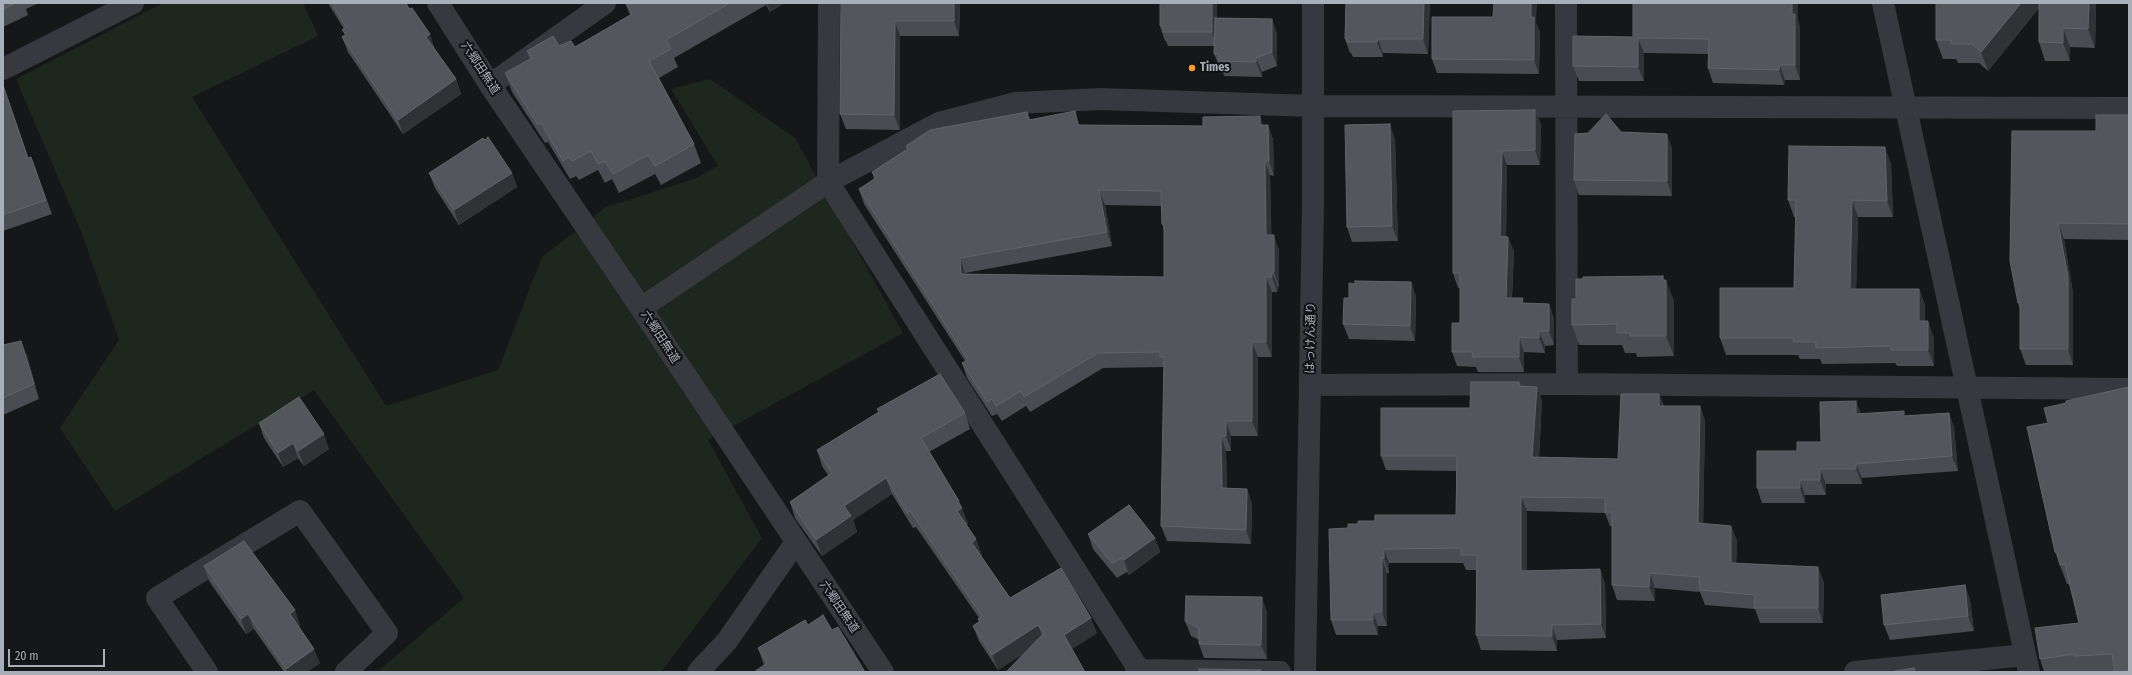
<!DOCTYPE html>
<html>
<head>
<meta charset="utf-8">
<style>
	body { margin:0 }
	#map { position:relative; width:2132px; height:675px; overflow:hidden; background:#161719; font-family:"Fira Sans Condensed",sans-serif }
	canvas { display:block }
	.frame { position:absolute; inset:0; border:4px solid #a8afb9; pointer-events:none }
	.scale { position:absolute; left:8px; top:649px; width:97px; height:18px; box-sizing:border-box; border:2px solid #a8afb9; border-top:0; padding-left:5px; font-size:12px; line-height:14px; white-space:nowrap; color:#a8afb9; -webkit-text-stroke:3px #111214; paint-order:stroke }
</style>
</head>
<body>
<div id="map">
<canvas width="2132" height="675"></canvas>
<div class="frame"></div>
<div class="scale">20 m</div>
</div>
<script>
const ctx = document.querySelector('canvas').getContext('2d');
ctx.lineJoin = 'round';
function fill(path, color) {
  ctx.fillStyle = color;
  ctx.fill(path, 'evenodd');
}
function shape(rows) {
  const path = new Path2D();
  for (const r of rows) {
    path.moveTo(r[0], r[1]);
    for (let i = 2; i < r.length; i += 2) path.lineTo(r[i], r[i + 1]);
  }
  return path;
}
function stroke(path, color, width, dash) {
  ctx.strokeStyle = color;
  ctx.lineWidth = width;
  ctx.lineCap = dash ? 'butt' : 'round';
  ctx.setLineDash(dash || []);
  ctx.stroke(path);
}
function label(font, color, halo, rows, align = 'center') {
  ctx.font = font + ' "Fira Sans Condensed","Noto Sans JP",sans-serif';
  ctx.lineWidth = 4;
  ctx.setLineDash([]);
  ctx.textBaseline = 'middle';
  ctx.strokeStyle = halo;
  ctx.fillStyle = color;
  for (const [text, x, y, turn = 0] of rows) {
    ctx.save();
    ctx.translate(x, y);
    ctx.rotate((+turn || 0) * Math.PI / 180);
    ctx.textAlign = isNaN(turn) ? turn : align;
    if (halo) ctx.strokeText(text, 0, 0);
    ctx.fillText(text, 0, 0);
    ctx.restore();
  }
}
const green = shape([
	[163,3,303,3,318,36,192,97,386,406,498,370,542,257,606,207,694,179,718,166,671,89,710,79,795,138,903,333,708,440,762,538,661,672,377,672,464,598,314,390,115,511,60,428,119,340,83,236,16,79]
]);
const minor = shape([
	[438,3,490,85,641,308,883,672],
	[829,3,828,182,1139,670],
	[1566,3,1567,384],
	[1883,3,2029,672],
	[3,69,133,3],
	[490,85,605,3],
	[641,308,828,182,939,123,1016,103,1100,99,1314,106,2129,108],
	[1310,385,1567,384,2129,389],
	[207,672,157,598,300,511,387,633,346,672],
	[698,672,727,641,796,542],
	[1136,672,1139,670,1280,672],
	[1305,672,1313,204,1313,3],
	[1855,672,2025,655]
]);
const wall = shape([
	[3,3,39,3,26,9,28,15,3,27],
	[328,3,406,3,435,49,434,49,456,79,461,94,403,134,348,52,342,37,345,35,342,30,344,29],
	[625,3,784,3,770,12,766,5,674,58,678,67,659,78,694,144,701,163,661,185,655,174,619,193,612,179,605,183,598,170,579,180,576,176,570,179,548,142,545,143,512,92,505,73,530,59,527,51,559,46,575,47,630,15],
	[841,3,960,3,959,36,900,36,900,130,846,129,840,114],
	[1123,3,1217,3,1217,18,1272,19,1277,34,1277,66,1262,72,1262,77,1224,76,1222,68,1220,68,1214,54,1214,46,1168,46,1166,41,1165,41,1160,26,1160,4],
	[1346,3,1430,3,1428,54,1383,53,1383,57,1353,57,1351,53,1350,53,1345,39],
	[1798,3,1798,20,1800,28,1800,80,1785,80,1784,85,1713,83,1708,68,1709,54,1644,53,1644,81,1579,81,1573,66,1633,37],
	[1999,3,2096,3,2095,48,2070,47,2070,61,2045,61,2039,42,2039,8,1988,71,1979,63,1958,63,1956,59,1943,59,1936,40],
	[1493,17,1536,23,1540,32,1539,74,1437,73,1432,59],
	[3,85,28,158,31,157,52,214,3,231],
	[1535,110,1541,125,1540,165,1507,165,1506,236,1514,251,1512,298,1524,303,1549,304,1554,319,1554,345,1545,346,1545,353,1524,352,1524,372,1478,372,1476,367,1457,366,1452,352,1460,323,1460,288,1458,288,1453,273,1453,111],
	[1027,112,1030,120,1080,125,1203,126,1268,125,1273,140,1274,176,1270,175,1271,235,1279,250,1279,287,1278,287,1277,292,1272,292,1272,357,1258,357,1258,436,1231,436,1231,451,1226,451,1227,489,1247,489,1252,504,1251,544,1167,541,1161,526,1164,367,1103,368,1030,412,1026,406,1002,421,997,414,992,416,967,378,962,363,965,361,864,204,859,189,874,179,872,172,907,149,906,146],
	[1105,205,1162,206,1162,224,1164,230,1164,277,966,274,965,273,1112,246],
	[2129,115,2129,240,2064,239,2073,293,2073,365,2026,365,2020,349,2020,310,2018,303,2096,131],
	[1621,132,1672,148,1672,196,1579,195,1574,180],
	[1395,139,1398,241,1352,242,1347,227],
	[1891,163,1893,217,1858,217,1856,289,1919,289,1925,305,1925,321,1934,338,1934,366,1897,366,1895,363,1822,364,1820,359,1800,359,1798,355,1726,355,1720,338,1794,288,1796,217,1794,217,1788,200],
	[429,173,512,173,517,187,459,225,435,188],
	[1664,280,1674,301,1674,356,1637,357,1636,353,1625,353,1622,345,1579,345,1572,325,1576,299],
	[1411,282,1416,297,1415,341,1349,339,1343,324,1349,298,1355,284],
	[3,345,27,355,39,399,3,415],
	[1519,382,1521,386,1537,387,1542,401,1539,457,1618,459,1659,394,1664,406,1700,406,1705,421,1703,524,1731,526,1737,541,1736,564,1824,582,1823,623,1760,623,1755,609,1705,605,1700,592,1655,588,1655,601,1617,600,1612,585,1612,526,1610,526,1605,513,1527,511,1527,571,1600,569,1605,584,1606,638,1557,640,1557,651,1481,650,1476,635,1476,570,1466,570,1463,563,1389,563,1389,573,1387,573,1387,626,1378,626,1378,635,1336,635,1331,620,1348,528,1358,524,1375,521,1456,515,1456,471,1386,470,1381,456,1470,408],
	[2129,387,2129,672,2044,672,2040,659,2079,623,2069,584,2067,584,2055,552,2048,423],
	[877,409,965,413,970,429,929,452,959,501,968,524,966,525,982,555,981,556,1010,598,1097,633,1072,649,1023,654,998,670,979,641,973,626,979,622,978,619,979,618,916,527,913,528,892,494,853,520,857,532,822,556,795,518,790,502,828,475,822,466,817,450,879,412],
	[1949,413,1954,428,1958,471,1862,478,1862,484,1826,484,1826,495,1805,495,1805,503,1762,503,1757,488,1797,451,1821,442,1861,414,1906,416],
	[259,423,329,449,304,466,298,458,283,467,264,438],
	[1088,534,1155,538,1160,552,1129,575,1127,572,1117,578,1093,549],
	[204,566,300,625,299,626,320,663,307,672,284,672,254,629,246,634,209,581],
	[1965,585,1970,600,1974,631,1890,640,1884,625],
	[1267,612,1267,659,1204,658,1199,644,1199,640,1191,636,1185,621],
	[808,625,832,630,764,665,758,648]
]);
const shadedWall = shape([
	[767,3,784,3,770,12],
	[954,3,960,3,959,36,954,21],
	[1212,3,1217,3,1217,46,1212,32],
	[1424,3,1430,3,1428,54,1423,39],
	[1531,3,1537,3,1536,23,1540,32,1539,74,1534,60,1531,17],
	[1792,3,1798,3,1798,20,1800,28,1800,80,1795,65,1792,14],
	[2021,3,2043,3,1988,71,1981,52],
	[2089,3,2096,3,2095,48,2088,29],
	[1272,19,1277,34,1277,66,1272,52],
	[895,21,900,36,900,130,894,115],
	[2063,28,2070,47,2070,61,2063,43],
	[430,34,435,49,431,51,426,37],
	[1638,38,1644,53,1644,81,1638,67],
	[1378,39,1383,53,1383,57,1377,42],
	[1256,58,1262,72,1262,77,1256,62],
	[1780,65,1785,80,1784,85,1779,70],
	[456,79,461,94,403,134,398,120],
	[1535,110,1541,125,1540,165,1535,150],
	[1075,111,1080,126,1078,125],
	[1260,116,1265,131,1260,125],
	[1390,124,1395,139,1398,241,1392,226],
	[1268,125,1273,140,1274,176,1269,161],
	[1667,134,1672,148,1672,196,1667,181],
	[1885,147,1891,163,1893,217,1887,201],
	[1502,151,1507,165,1506,251,1500,236],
	[1265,161,1270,175,1272,250,1266,235],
	[512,173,517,187,459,225,454,210],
	[1099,190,1105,205,1112,246,1107,232],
	[1852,200,1858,217,1856,305,1850,289],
	[2058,223,2064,239,2073,293,2073,365,2068,349],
	[1274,235,1279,250,1279,287,1274,272],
	[1508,237,1514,251,1511,312,1506,298],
	[960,258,965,273,967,289,961,274],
	[1272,272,1278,287,1277,292,1272,277],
	[1663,276,1666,285,1666,280,1674,301,1674,356,1666,336],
	[1266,277,1272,292,1272,357,1266,342],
	[1411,282,1416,297,1415,341,1410,326],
	[1919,289,1925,305,1925,338,1919,321],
	[1549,304,1554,319,1554,345,1549,331],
	[1928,321,1934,338,1934,366,1928,350],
	[1539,331,1545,346,1545,353,1539,338],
	[1519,337,1524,352,1524,372,1519,357],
	[21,341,27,355,39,399,34,384],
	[1252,342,1258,357,1258,436,1252,421],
	[1537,387,1542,401,1538,472,1532,457],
	[1659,394,1664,408,1659,406],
	[1856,401,1862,416,1856,414],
	[1700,406,1705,421,1703,538,1698,523],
	[1949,413,1954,428,1958,471,1952,456],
	[1226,421,1231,436,1231,451,1226,436],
	[324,434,329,449,304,466,298,451],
	[1221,436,1226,451,1227,503,1222,488],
	[293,443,298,458,283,467,278,453],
	[1856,464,1862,478,1862,484,1856,469],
	[1820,469,1826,484,1826,495,1820,480],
	[886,478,892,494,853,520,857,532,822,556,816,540,844,506],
	[1800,480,1805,495,1805,503,1800,488],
	[1247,489,1252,504,1251,544,1246,530],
	[1521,497,1527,511,1527,585,1521,571],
	[959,501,968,524,962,527,957,511,958,502],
	[1731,526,1737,541,1736,578,1731,563],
	[1155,538,1160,552,1129,575,1124,560],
	[976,539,982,555,978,558,972,543],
	[1384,549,1389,563,1389,573,1384,558],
	[1382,558,1387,573,1387,626,1382,612],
	[1818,567,1824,582,1823,623,1818,608],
	[1600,569,1605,584,1606,638,1601,624],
	[1650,573,1655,588,1655,601,1649,587],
	[1965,585,1970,600,1974,631,1968,616],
	[1262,597,1267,612,1267,659,1261,645],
	[295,610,300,625,296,629,290,614],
	[1373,612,1378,626,1378,635,1373,620],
	[248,614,254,629,246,634,241,619],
	[1091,618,1097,633,1069,651,1064,635],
	[1038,625,1044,641,998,670,992,655],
	[1552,625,1557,640,1557,651,1552,636],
	[314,649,320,663,307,672,287,672,286,669]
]);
const building = shape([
	[3,3,16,3,3,9,3,3],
	[332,3,406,3,409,9,412,8,430,34,426,37,456,79,398,120,342,37,346,34,342,30,346,27,332,3],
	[626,3,730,3,666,40,671,49,649,61,694,144,655,166,648,155,613,174,605,161,598,164,591,151,572,161,569,157,563,161,541,123,538,125,505,73,532,58,527,51,553,36,559,46,571,41,575,47,632,14,626,3],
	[841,3,954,3,954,21,895,21,894,115,840,114,841,3],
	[1160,3,1212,3,1212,32,1163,32,1163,26,1160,26,1160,3],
	[1346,3,1424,3,1423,39,1378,39,1377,42,1347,42,1347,39,1345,39,1346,3],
	[1494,3,1531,3,1531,17,1534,17,1534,60,1432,59,1432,17,1493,17,1494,3],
	[1633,3,1792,3,1792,14,1795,14,1795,65,1780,65,1779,70,1708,68,1709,39,1638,38,1638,67,1573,66,1573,36,1633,37,1633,3],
	[1936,3,2021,3,1981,52,1972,44,1951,44,1951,40,1936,40,1936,3],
	[2039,3,2089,3,2088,29,2063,28,2063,43,2039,42,2039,3],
	[1215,18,1272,19,1272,52,1256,58,1256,62,1219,61,1219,54,1214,54,1215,18],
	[3,85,28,158,31,157,46,200,3,215,3,85],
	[1535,110,1535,150,1502,151,1500,236,1508,237,1506,298,1523,298,1522,303,1549,304,1549,331,1539,331,1539,338,1519,337,1519,357,1472,357,1473,352,1452,352,1452,323,1460,323,1460,273,1453,273,1453,111,1535,110],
	[1075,111,1078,125,1203,126,1203,117,1260,116,1260,125,1268,125,1269,161,1265,161,1266,235,1274,235,1274,272,1272,272,1272,277,1266,277,1266,342,1252,342,1252,421,1226,421,1226,436,1221,436,1222,488,1247,489,1246,530,1161,526,1164,357,1160,357,1160,352,1098,353,1024,397,1021,391,996,406,992,399,987,402,962,363,968,360,859,189,876,178,872,172,908,149,906,146,930,130,1027,112,1029,120,1075,111],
	[1099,190,1161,191,1162,224,1164,224,1164,277,961,274,960,258,1107,232,1099,190],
	[1606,114,1621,132,1667,134,1667,181,1574,180,1575,134,1588,133,1606,114],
	[2096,115,2129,115,2129,224,2058,223,2068,277,2068,349,2020,349,2020,302,2018,303,2010,261,2012,131,2096,131,2096,115],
	[1390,124,1392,226,1347,227,1345,125,1390,124],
	[488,137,512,173,454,210,429,173,483,138,485,140,488,137],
	[1789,146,1885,147,1887,201,1852,200,1850,289,1919,289,1919,321,1928,321,1928,350,1891,350,1891,346,1816,348,1816,342,1793,342,1794,338,1720,338,1720,288,1794,288,1796,200,1788,200,1789,146],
	[1663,276,1663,280,1666,280,1666,336,1630,336,1630,333,1617,333,1617,324,1572,325,1572,299,1576,299,1576,279,1583,279,1583,277,1663,276],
	[1355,281,1411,282,1410,326,1343,324,1344,298,1349,298,1349,283,1355,284,1355,281],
	[21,341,34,384,3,398,3,345,21,341],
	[940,374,965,413,921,438,959,501,958,502,962,508,957,511,976,539,972,543,1010,598,1061,568,1091,618,1064,635,1085,672,1006,672,1044,633,1038,625,992,655,973,626,980,621,978,619,982,616,910,511,907,513,886,478,844,506,851,516,816,540,790,502,832,473,817,450,879,412,877,409,940,374],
	[1471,382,1519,382,1519,386,1537,387,1532,457,1618,459,1621,394,1659,394,1659,406,1700,406,1698,523,1731,526,1731,563,1818,567,1818,608,1754,608,1755,595,1700,590,1699,577,1650,573,1649,587,1612,585,1612,512,1605,512,1605,498,1521,497,1521,571,1600,569,1601,624,1552,625,1552,636,1476,635,1477,555,1461,555,1461,548,1384,549,1384,558,1382,558,1382,612,1373,612,1373,620,1331,620,1329,529,1348,528,1348,524,1358,524,1358,521,1375,521,1375,515,1456,515,1457,456,1381,456,1381,408,1470,408,1471,382],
	[2129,387,2129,670,2115,672,2112,654,2075,656,2075,654,2040,659,2035,628,2079,623,2065,564,2060,565,2057,552,2055,552,2027,427,2048,423,2044,408,2066,403,2066,401,2129,387],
	[299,397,324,434,298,451,293,443,278,453,259,423,299,397],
	[1856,401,1856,414,1904,411,1904,416,1949,413,1952,456,1856,464,1856,469,1820,469,1820,480,1800,480,1800,488,1757,488,1757,451,1797,451,1797,442,1821,442,1820,402,1856,401],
	[1129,505,1155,538,1124,560,1122,558,1112,563,1088,534,1129,505],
	[244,541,295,610,290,614,314,649,286,669,248,614,241,619,204,566,244,541],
	[1965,585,1968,616,1884,625,1881,595,1965,585],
	[1186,596,1262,597,1261,645,1199,644,1199,628,1185,621,1186,596],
	[823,615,832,630,838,627,865,672,754,672,767,663,758,648,805,620,808,625,823,615],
	[1914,668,1915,672,1890,672,1914,668],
	[1199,669,1261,670,1261,672,1199,672,1199,669]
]);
const markers = [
	[1192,68,4,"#fc9d2b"]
];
const streetNames = [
	["六郷田無道",480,68,57],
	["六郷田無道",660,337,57],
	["はっけん通り",1311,338,-89],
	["六郷田無道",839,607,56]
];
const poiNames = [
	["Times",1200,68]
];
fill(green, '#1e271e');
stroke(minor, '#37393e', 22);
fill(wall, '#494c51');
fill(shadedWall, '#303336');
fill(building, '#53575c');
stroke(building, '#61656b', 1);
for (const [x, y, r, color] of markers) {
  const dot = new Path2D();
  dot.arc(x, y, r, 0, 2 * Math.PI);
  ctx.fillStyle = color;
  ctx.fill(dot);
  stroke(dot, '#111214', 1.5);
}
label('12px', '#a8afb9', '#111214', streetNames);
label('bold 12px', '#a8afb9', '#111214', poiNames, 'left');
</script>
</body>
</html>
